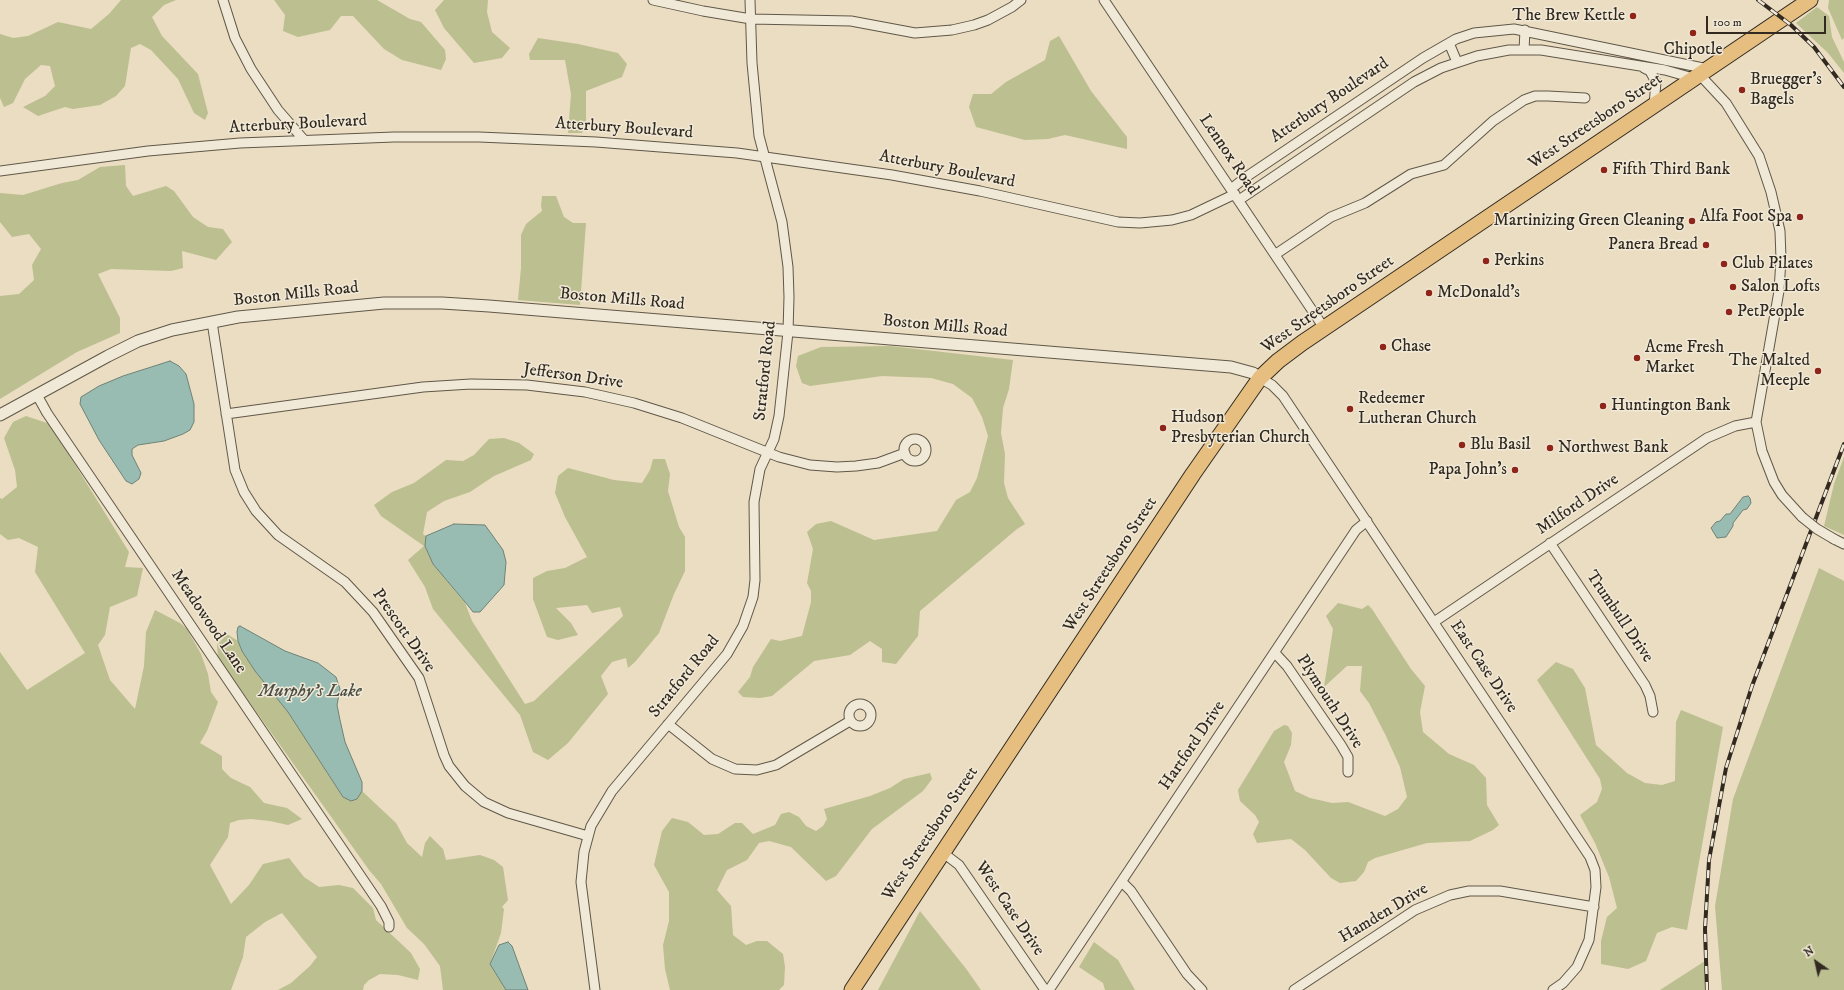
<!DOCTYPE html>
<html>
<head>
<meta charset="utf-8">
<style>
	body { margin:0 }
	#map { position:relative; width:1844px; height:990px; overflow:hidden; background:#eaddc1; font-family:"IM FELL DW Pica",serif }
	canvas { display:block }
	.north { position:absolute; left:1796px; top:942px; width:40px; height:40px; -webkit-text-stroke:3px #f1e9d7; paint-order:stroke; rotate:326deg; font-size:11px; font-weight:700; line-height:16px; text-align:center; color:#322a20 }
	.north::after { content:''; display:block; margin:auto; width:14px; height:18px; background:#322a20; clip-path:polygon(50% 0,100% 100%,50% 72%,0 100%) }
	.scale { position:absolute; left:1706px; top:16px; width:120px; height:18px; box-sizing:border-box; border:2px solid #322a20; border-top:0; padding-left:5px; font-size:12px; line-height:14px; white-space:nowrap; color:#322a20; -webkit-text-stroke:3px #f1e9d7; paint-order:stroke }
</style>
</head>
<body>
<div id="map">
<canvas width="1844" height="990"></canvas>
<div class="north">N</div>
<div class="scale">100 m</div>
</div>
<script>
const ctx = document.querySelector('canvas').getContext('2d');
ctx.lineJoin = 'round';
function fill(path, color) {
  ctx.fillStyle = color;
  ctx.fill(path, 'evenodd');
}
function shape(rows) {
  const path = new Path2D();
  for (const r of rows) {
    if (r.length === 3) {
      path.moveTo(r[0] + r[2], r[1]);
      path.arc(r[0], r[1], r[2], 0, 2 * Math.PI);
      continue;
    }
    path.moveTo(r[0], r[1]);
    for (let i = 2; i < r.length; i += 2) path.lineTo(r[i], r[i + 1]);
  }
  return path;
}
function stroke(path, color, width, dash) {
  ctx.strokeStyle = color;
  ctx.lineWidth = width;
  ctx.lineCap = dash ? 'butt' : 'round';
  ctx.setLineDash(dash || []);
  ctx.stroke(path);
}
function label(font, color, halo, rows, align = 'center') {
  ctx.font = font + ' "IM FELL DW Pica",serif';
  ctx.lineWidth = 3;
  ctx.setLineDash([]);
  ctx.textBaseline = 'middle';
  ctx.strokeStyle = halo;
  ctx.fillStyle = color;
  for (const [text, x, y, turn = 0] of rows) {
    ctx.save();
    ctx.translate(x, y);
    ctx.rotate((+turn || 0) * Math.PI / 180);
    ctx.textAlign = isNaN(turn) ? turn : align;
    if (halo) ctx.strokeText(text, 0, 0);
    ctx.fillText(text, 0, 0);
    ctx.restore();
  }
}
const green = shape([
	[121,0,176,0,164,5,152,17,162,36,198,74,208,113,205,120,194,113,178,79,151,50,140,44,131,48,125,86,116,96,100,105,73,109,65,107,38,116,23,107,45,96,55,86,50,66,41,65,25,79,13,103,4,107,0,98,0,34,13,38,28,36,58,22,91,29,109,14],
	[274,0,377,0,410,19,421,22,445,50,446,59,441,70,402,60,384,49,353,16,341,16,330,30,298,37,283,31,285,15],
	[444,0,488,0,487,12,492,32,510,48,502,58,474,63,444,28,435,10],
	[1829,0,1844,0,1844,38,1842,40,1828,8],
	[1817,7,1829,16,1832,37,1844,62,1844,73,1828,53,1796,23],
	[1059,36,1091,91,1127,137,1127,149,1065,135,1048,139,1025,140,976,127,969,107,973,94,991,94,1006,82,1045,60,1050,41],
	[538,38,578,44,618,53,627,64,622,77,586,91,586,120,582,133,568,133,571,94,565,60,530,60,529,54],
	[125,165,126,186,133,196,166,186,174,191,193,217,208,227,223,229,232,242,216,260,182,251,183,268,171,271,111,269,98,274,120,318,120,333,77,352,0,399,0,296,19,294,34,280,32,265,41,249,29,234,12,237,0,222,0,193,23,195,62,183,78,180,100,167],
	[542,196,556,196,564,217,573,223,586,223,580,305,518,300,521,268,521,235,526,224,542,211,541,206],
	[890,346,1013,360,1009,389,1003,408,1001,433,1005,454,1004,483,1008,498,1025,524,1017,529,920,611,918,636,896,664,882,662,882,649,870,641,850,655,814,661,772,696,760,698,743,697,738,692,750,677,753,667,771,639,780,641,802,636,811,602,811,591,807,583,813,549,807,532,816,524,831,521,874,540,937,531,956,500,970,492,977,478,988,436,982,417,972,398,953,384,931,378,882,376,810,386,802,383,796,366,798,356,821,347],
	[26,416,50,424,129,552,125,567,143,568,137,596,110,607,105,635,98,645,110,680,135,709,144,666,146,632,155,610,180,623,187,629,201,654,208,674,211,692,218,702,207,731,200,743,222,756,222,769,231,778,250,787,264,803,287,808,302,819,288,825,270,821,251,819,239,820,230,823,228,837,210,865,231,904,249,885,263,864,289,858,304,877,319,887,339,885,353,888,373,908,376,920,411,953,420,969,418,980,398,975,380,974,369,980,364,985,363,990,278,990,291,983,310,966,317,957,282,913,265,922,246,937,243,957,231,990,0,990,0,652,27,690,85,653,35,572,38,547,19,538,8,540,0,534,0,498,2,499,17,487,15,470,4,438,13,422],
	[504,438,519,443,534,454,531,460,494,476,470,492,444,501,427,512,423,534,426,536,425,546,433,564,465,603,472,621,525,704,534,701,623,616,620,607,592,613,587,605,556,608,571,623,578,635,558,640,547,637,533,599,533,578,547,571,565,568,587,557,565,517,555,493,558,476,568,468,614,480,642,483,650,470,653,459,665,459,670,474,668,491,679,527,685,537,685,571,674,594,659,633,635,662,628,668,626,658,612,662,601,676,608,694,568,743,548,760,533,752,520,715,433,609,425,587,408,560,424,546,381,516,374,505,392,492,414,483,446,460,463,461,474,455,489,439],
	[1844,457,1844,535,1824,526,1834,484],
	[1819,568,1844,581,1844,990,1722,990,1715,906,1733,799],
	[1338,603,1362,609,1368,605,1372,609,1411,669,1425,686,1420,712,1423,732,1449,754,1474,765,1486,778,1487,805,1499,825,1493,830,1470,841,1427,843,1375,858,1368,862,1364,872,1356,881,1340,883,1331,878,1305,850,1291,839,1257,843,1253,834,1259,822,1255,815,1240,801,1238,790,1274,731,1284,725,1288,726,1292,733,1291,745,1284,762,1295,791,1310,798,1332,803,1348,802,1385,816,1398,809,1407,797,1400,767,1386,736,1369,703,1360,691,1362,666,1347,666,1324,687,1333,629,1326,616],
	[227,634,238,641,242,651,255,671,288,712,343,797,357,799,362,791,396,823,407,843,422,857,425,843,430,836,443,849,446,860,480,855,494,860,503,867,508,900,502,907,504,909,501,933,490,964,506,990,443,990,440,966,424,944,407,928,381,884,369,870,218,658,217,645],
	[1556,662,1573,669,1585,688,1596,745,1627,773,1645,783,1662,785,1675,781,1676,722,1681,710,1723,727,1687,930,1672,927,1657,933,1646,961,1628,969,1601,964,1601,941,1607,917,1617,908,1609,877,1595,843,1580,815,1597,802,1602,789,1600,779,1537,680],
	[930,773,932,779,923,791,872,829,836,876,826,881,791,847,769,841,759,843,747,860,727,870,717,890,731,906,733,935,746,945,757,941,767,941,783,954,785,967,784,985,779,990,670,990,665,969,663,945,669,921,669,892,654,865,662,831,672,818,688,822,704,835,718,834,735,823,742,823,753,834,775,825,781,814,789,812,799,817,806,826,816,831,823,826,827,819,824,809,870,796,890,788,904,779],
	[920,911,967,970,981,990,878,990],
	[1094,942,1118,960,1135,990,1105,990,1103,983,1079,967],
	[1705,961,1707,990,1660,990]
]);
const water = shape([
	[170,361,179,366,186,374,194,404,194,422,190,430,183,434,164,441,138,445,132,449,132,455,141,473,139,479,132,484,126,481,99,440,80,404,81,397,99,386,123,376,170,361],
	[1748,496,1750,498,1751,503,1747,509,1743,510,1733,523,1733,526,1726,537,1717,538,1711,528,1716,522,1720,521,1726,514,1730,514,1743,497,1748,496],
	[454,524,485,525,503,550,506,562,504,585,480,612,473,612,470,608,433,564,425,546,426,536,454,524],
	[240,626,285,651,318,663,336,677,340,689,337,705,340,720,345,742,362,782,362,791,357,799,351,801,343,797,288,712,255,671,242,651,238,641,237,632,238,627,240,626],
	[508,942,512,946,528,990,506,990,490,964,499,945,508,942]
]);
const minor = shape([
	[223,0,235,38,251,69,278,110,304,140],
	[653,0,703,11,751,19,851,21,915,33,952,30,974,25,988,20,1012,7,1021,0],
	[1104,0,1324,328],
	[1449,43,1457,62],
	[1524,50,1525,30],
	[1644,68,1650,71,1656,82,1654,105],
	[0,171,148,151,240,143,394,137,479,137,596,142,737,153,892,175,980,191,1118,222,1140,223,1172,220,1191,215,1235,194],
	[1231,189,1246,177,1423,58,1456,39,1474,33,1514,29,1708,69],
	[1239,200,1414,82,1441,68,1477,56,1509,50,1541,50,1665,70,1693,78],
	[1276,254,1331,217,1365,203,1411,174,1444,165,1493,121,1524,100,1535,96,1548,96,1585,98],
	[212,322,235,470,244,492,256,511,278,535,345,582,373,612,419,678,444,755,449,766,465,786,484,802,508,813,588,836],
	[1260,378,1272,385,1283,396,1590,857,1595,870,1596,887,1589,940,1577,967,1563,983,1553,990],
	[37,395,47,413,381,906,389,922,389,927],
	[226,414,423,387,471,384,527,385,585,392,634,403,682,418,779,457,810,465,837,467,856,466,878,463,905,453],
	[1756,422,1762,451,1774,482,1782,495,1802,517],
	[915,450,11],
	[1834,539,1844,544],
	[1550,543,1645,685,1650,696,1653,712],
	[1434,622,1707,438,1735,426,1756,422,1779,291,1781,259,1780,231,1771,192,1759,156,1726,103,1699,74],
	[1275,653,1287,666,1341,745,1348,757,1348,772],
	[860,715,11],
	[668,724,712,759,735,769,757,770,776,765,850,721],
	[942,852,959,865,1045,990],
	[1122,882,1131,891,1187,974,1202,990],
	[595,990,581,882,584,852,591,826,612,791,727,654,743,626,753,597,755,580,754,502,760,469,774,439,779,416,788,332,789,297,788,267,782,222,759,136,752,63,750,0],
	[1049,990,1356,530,1367,521],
	[1294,990,1415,910,1450,895,1469,891,1500,891,1594,907]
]);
const tertiary = shape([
	[0,415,108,356,138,341,172,330,238,317,384,303,442,303,489,306,1231,367,1253,373,1260,378]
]);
const primary = shape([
	[852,990,1193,474,1260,378,1278,361,1302,343,1810,0]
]);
const rail = shape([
	[1758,0,1791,25,1814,47,1844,87],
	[1707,990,1705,929,1709,860,1726,768,1752,686,1844,444]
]);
const minorBridge = shape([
	[1802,517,1817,529,1834,539]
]);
const markers = [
	[1633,16,4,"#8f2418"],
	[1693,33,4,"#8f2418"],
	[1742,90,4,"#8f2418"],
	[1604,170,4,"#8f2418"],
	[1800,217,4,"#8f2418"],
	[1692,221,4,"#8f2418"],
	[1706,245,4,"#8f2418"],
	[1486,261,4,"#8f2418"],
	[1724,264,4,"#8f2418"],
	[1733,287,4,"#8f2418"],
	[1429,293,4,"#8f2418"],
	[1729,312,4,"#8f2418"],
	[1383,347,4,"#8f2418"],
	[1637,358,4,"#8f2418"],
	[1818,371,4,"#8f2418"],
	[1603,406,4,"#8f2418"],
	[1350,409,4,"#8f2418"],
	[1163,428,4,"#8f2418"],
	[1462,445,4,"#8f2418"],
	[1550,448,4,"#8f2418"],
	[1515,470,4,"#8f2418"]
];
const poiNames = [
	["The Brew Kettle",1625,16,"right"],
	["Chipotle",1693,50,"center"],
	["Bruegger's",1750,80],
	["Bagels",1750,100],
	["Fifth Third Bank",1612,170],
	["Alfa Foot Spa",1792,217,"right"],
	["Martinizing Green Cleaning",1684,221,"right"],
	["Panera Bread",1698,245,"right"],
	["Perkins",1494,261],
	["Club Pilates",1732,264],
	["Salon Lofts",1741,287],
	["McDonald's",1437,293],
	["PetPeople",1737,312],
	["Chase",1391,347],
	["Acme Fresh",1645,348],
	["Market",1645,368],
	["The Malted",1810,361,"right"],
	["Meeple",1810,381,"right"],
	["Redeemer",1358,399],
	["Lutheran Church",1358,419],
	["Huntington Bank",1611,406],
	["Hudson",1171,418],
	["Presbyterian Church",1171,438],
	["Blu Basil",1470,445],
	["Northwest Bank",1558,448],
	["Papa John's",1507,470,"right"]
];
const streetNames = [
	["Atterbury Boulevard",1330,101,-34],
	["West Streetsboro Street",1596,122,-34],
	["Atterbury Boulevard",298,125,-3],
	["Atterbury Boulevard",624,129,4],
	["Lennox Road",1228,155,56],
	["Atterbury Boulevard",947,170,11],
	["Boston Mills Road",296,295,-6],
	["Boston Mills Road",622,300,5],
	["West Streetsboro Street",1328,305,-35],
	["Boston Mills Road",945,327,5],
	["Stratford Road",766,371,-84],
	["Jefferson Drive",573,377,8],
	["Milford Drive",1578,505,-34],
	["West Streetsboro Street",1111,565,-57],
	["Trumbull Drive",1619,617,56],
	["Meadowood Lane",208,622,56],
	["Prescott Drive",403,631,55],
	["East Case Drive",1483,667,56],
	["Stratford Road",685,677,-51],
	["Plymouth Drive",1329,702,57],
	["Hartford Drive",1193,746,-56],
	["West Streetsboro Street",931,834,-56],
	["West Case Drive",1009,909,56],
	["Hamden Drive",1384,914,-31]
];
const waterNames = [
	["Murphy's Lake",310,692]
];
fill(green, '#bcbf8f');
fill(water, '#98bcb1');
stroke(water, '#6f8277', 1);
stroke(minor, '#605748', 11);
stroke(tertiary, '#605748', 13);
stroke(primary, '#322a20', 17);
stroke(minor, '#f1e9d7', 9);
stroke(tertiary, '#f1e9d7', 11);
stroke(primary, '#e5be80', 15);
stroke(rail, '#322a20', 4);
stroke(rail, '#f1e9d7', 2.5, [8]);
stroke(minorBridge, '#605748', 11, []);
stroke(minorBridge, '#f1e9d7', 9);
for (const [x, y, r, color] of markers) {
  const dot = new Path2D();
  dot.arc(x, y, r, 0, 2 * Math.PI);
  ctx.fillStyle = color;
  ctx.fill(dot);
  stroke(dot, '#f1e9d7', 1.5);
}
label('17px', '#322a20', '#f1e9d7', poiNames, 'left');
label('17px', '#322a20', '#f1e9d7', streetNames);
label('italic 18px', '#4c4e44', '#f1e9d7', waterNames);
</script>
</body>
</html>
